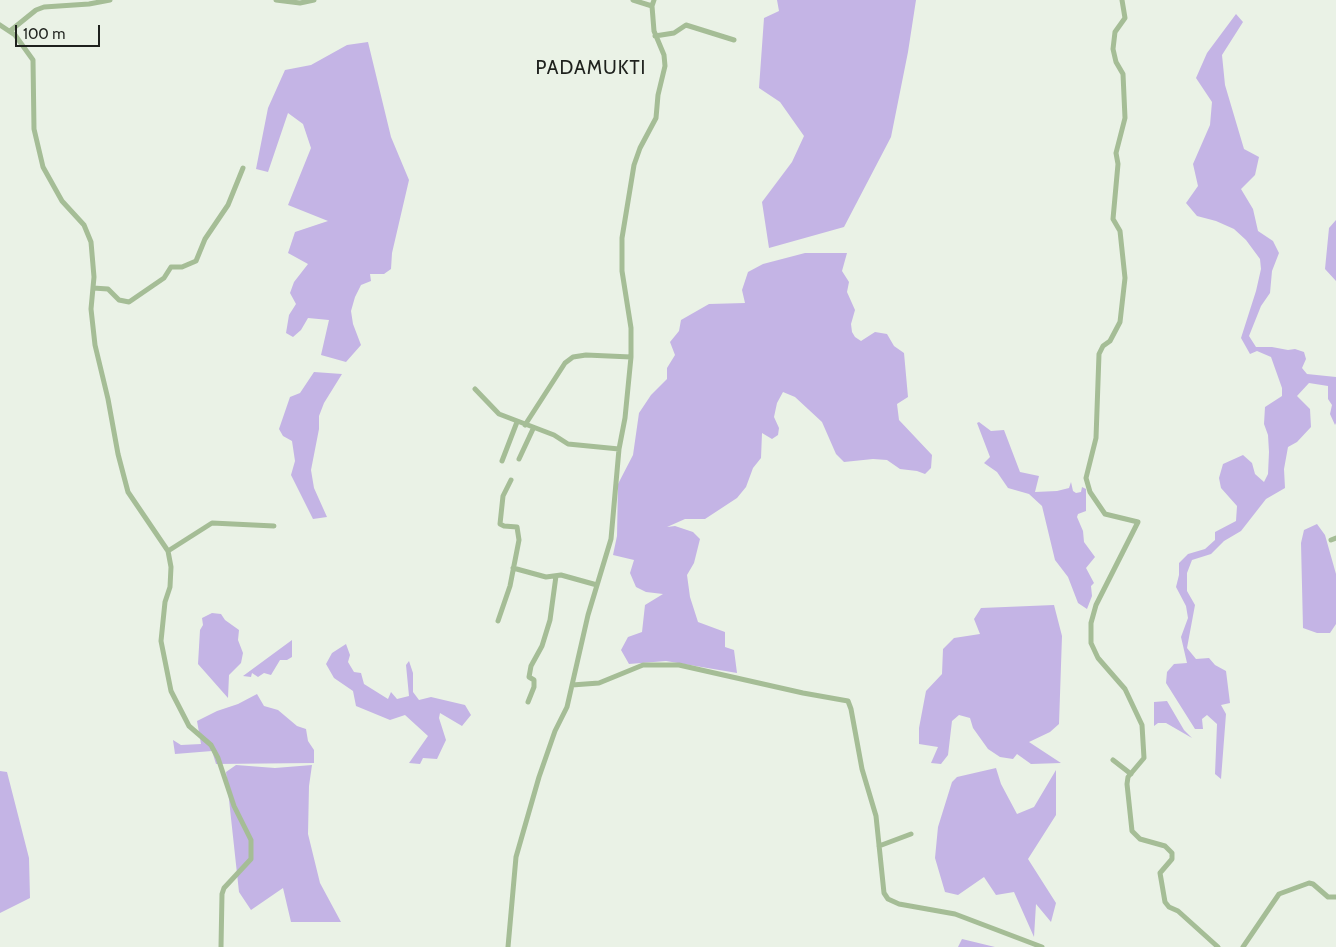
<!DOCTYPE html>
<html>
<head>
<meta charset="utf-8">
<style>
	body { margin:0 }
	#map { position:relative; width:1336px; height:947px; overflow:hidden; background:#eaf2e6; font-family:Cabin,sans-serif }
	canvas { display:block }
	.scale { position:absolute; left:15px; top:25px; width:85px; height:22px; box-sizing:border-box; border:2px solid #1e211d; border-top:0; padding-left:6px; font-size:15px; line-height:18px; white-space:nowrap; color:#1e211d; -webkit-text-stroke:4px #eaf2e6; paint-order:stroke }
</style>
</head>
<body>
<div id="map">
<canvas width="1336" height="947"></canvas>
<div class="scale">100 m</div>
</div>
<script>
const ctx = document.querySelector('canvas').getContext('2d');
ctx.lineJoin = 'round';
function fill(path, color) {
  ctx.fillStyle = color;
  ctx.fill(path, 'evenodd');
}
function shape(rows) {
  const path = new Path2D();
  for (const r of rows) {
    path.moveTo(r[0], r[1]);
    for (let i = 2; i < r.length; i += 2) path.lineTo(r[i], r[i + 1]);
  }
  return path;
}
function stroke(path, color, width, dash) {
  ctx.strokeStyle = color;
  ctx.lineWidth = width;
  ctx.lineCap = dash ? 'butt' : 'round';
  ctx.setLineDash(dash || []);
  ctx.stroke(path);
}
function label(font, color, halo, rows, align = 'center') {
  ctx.font = font + ' Cabin,sans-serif';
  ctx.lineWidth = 4;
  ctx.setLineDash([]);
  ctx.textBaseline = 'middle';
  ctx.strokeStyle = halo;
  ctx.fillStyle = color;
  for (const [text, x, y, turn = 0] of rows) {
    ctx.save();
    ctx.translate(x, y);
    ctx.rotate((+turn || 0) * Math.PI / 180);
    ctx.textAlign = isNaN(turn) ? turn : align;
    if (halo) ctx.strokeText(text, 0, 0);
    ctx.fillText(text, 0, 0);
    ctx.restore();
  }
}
const green = shape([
	[777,0,916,0,908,52,891,137,844,227,769,248,762,202,792,162,804,136,780,102,759,88,764,18,779,11],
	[1236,14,1243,22,1222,55,1225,85,1244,149,1259,157,1255,175,1241,189,1253,209,1258,231,1273,241,1279,253,1272,271,1270,293,1261,306,1249,336,1256,347,1272,347,1288,350,1295,349,1304,352,1306,359,1302,368,1307,374,1336,377,1336,423,1335,425,1330,414,1332,405,1328,399,1328,386,1309,383,1297,396,1310,409,1311,427,1297,442,1288,447,1284,469,1285,488,1266,499,1241,531,1224,541,1211,554,1192,560,1187,573,1187,591,1195,605,1187,648,1196,659,1209,658,1215,665,1226,671,1230,703,1221,705,1226,714,1221,779,1215,774,1217,724,1207,715,1202,719,1203,729,1195,729,1166,683,1167,672,1174,664,1187,663,1181,637,1188,618,1186,606,1176,587,1179,575,1179,563,1188,554,1205,549,1215,540,1215,532,1236,521,1237,506,1221,488,1219,478,1223,464,1243,455,1252,463,1255,474,1264,482,1268,474,1269,452,1268,435,1264,424,1265,407,1282,396,1282,388,1271,357,1257,351,1250,354,1241,338,1256,291,1261,269,1260,259,1246,240,1234,229,1216,221,1197,216,1186,203,1198,186,1193,164,1210,125,1212,102,1196,78,1207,53],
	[368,42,391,137,409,180,392,253,391,269,384,274,370,274,371,281,361,285,355,297,351,311,353,324,361,345,346,362,321,355,329,320,308,318,301,330,293,337,286,333,289,315,296,304,290,293,294,282,308,264,288,253,295,232,328,221,288,205,311,148,303,124,288,113,268,172,256,169,268,108,285,70,311,65,347,45],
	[1336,220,1336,281,1325,269,1329,228],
	[805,253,847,253,842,271,849,282,847,292,855,310,851,324,852,332,855,337,861,341,875,332,887,334,894,346,904,353,908,397,897,404,899,420,932,455,931,468,925,474,917,471,900,469,887,460,873,459,844,462,836,454,822,422,795,397,783,392,777,403,774,417,779,428,778,435,772,439,762,433,761,458,753,468,746,487,737,498,705,519,685,519,667,527,675,526,693,532,700,539,694,563,687,575,690,597,698,622,725,632,725,647,734,650,737,673,666,661,629,664,621,650,628,637,642,632,645,605,663,594,646,592,636,587,630,573,634,560,613,555,617,536,618,484,633,455,639,413,651,395,667,379,667,368,675,355,670,342,679,331,681,320,709,304,745,303,742,290,748,272,763,264],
	[314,372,342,374,324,403,319,416,319,429,311,470,314,488,327,517,313,519,291,475,295,461,292,441,283,436,279,429,290,397,300,393],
	[979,422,991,431,1004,430,1020,472,1039,476,1035,492,1057,491,1069,488,1071,482,1073,491,1076,493,1081,492,1082,487,1086,489,1086,511,1078,514,1077,517,1083,531,1084,542,1095,557,1086,568,1094,583,1091,586,1092,596,1087,609,1078,603,1068,577,1055,560,1042,506,1029,494,1008,488,997,472,984,463,990,457,977,423],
	[1317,524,1325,535,1336,574,1336,624,1330,633,1317,633,1303,628,1301,543,1304,530],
	[1054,605,1062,636,1059,724,1050,732,1029,742,1061,763,1031,764,1017,754,1013,759,1000,757,988,749,973,728,970,718,959,715,952,721,948,755,941,764,931,763,938,747,919,744,919,728,926,691,942,674,943,649,954,638,980,634,974,619,981,608],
	[212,613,221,614,225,620,239,630,238,640,243,653,241,663,229,675,228,698,198,664,200,630,203,625,202,618],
	[292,640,292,657,287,660,280,660,271,675,264,673,258,677,252,673,251,677,243,676],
	[346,644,350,655,348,662,354,672,361,673,364,684,388,699,391,692,397,699,409,696,406,665,409,661,413,673,413,692,419,700,431,697,465,705,471,715,462,726,440,713,439,718,446,740,437,759,423,758,420,764,409,763,428,736,405,715,390,720,356,706,353,691,334,678,326,664,332,653],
	[257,694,264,706,278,710,297,726,306,729,308,741,314,750,314,763,216,764,212,751,175,754,173,740,181,745,201,744,197,721,217,711,238,704],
	[1167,701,1184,730,1192,738,1166,723,1158,723,1154,726,1154,702],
	[236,765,275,768,312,765,309,786,308,834,320,883,341,922,291,922,283,888,251,910,239,892,226,772],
	[996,768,1001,784,1017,814,1034,807,1056,770,1056,815,1028,859,1056,903,1051,922,1036,904,1034,937,1014,892,996,895,984,877,958,895,945,892,935,858,938,827,952,782,957,777],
	[0,771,7,772,29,858,30,898,0,913],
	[962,939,995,947,958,947]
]);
const minor = shape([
	[276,0,300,3,314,0],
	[633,0,652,6],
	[1122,0,1125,18,1115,32,1113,49,1116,62,1123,74,1125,118,1116,153,1118,164,1113,219,1120,231,1125,278,1120,322,1110,341,1103,346,1099,354,1096,438,1086,478,1090,492,1105,514,1138,522,1096,605,1091,623,1091,643,1098,658,1125,689,1142,725,1144,758,1128,777,1127,784,1132,831,1140,839,1165,846,1172,853,1172,859,1160,873,1165,902,1169,907,1178,911,1218,947],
	[0,25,15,35,33,60,34,129,43,167,62,201,84,225,91,242,94,277,91,309,95,345,108,399,118,454,128,492,168,551,171,567,170,587,165,602,161,641,171,691,189,726,211,745,218,758,234,806,251,840,251,859,224,888,222,894,221,947],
	[10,31,36,10,44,7,89,4,110,0],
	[655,36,674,33,686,25,734,40],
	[93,288,108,289,119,300,129,302,164,278,171,267,182,267,196,261,205,239,228,205,243,168],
	[475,389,499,414,554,435,568,444,619,449],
	[525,425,565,363,573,357,586,355,631,357],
	[519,459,533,429],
	[502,461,517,422],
	[1331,540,1336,538],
	[168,551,212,523,274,526],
	[513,568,546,577,561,575,597,585],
	[498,621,510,586,519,540,517,527,504,526,500,524,503,496,511,480],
	[572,685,599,683,643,665,679,665,803,693,848,701,851,709,862,769,876,816,884,893,888,899,899,904,955,914,1042,947],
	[528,702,534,687,534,680,529,677,531,666,542,646,550,620,556,576],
	[1113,760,1131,774],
	[879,846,911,834],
	[508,947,516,857,539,777,555,731,567,707,588,615,611,539,619,449,625,418,631,357,631,328,622,271,622,238,634,165,640,148,656,118,658,95,665,66,664,55,654,31,652,6,654,0],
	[1243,947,1279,894,1309,883,1313,884,1328,897,1336,897]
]);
const quarterNames = [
	["PADAMUKTI",591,68]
];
fill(green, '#c4b4e5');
stroke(minor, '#a5bd96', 5);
ctx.letterSpacing = '1px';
label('19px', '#1e211d', '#eaf2e6', quarterNames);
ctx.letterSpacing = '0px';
</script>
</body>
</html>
